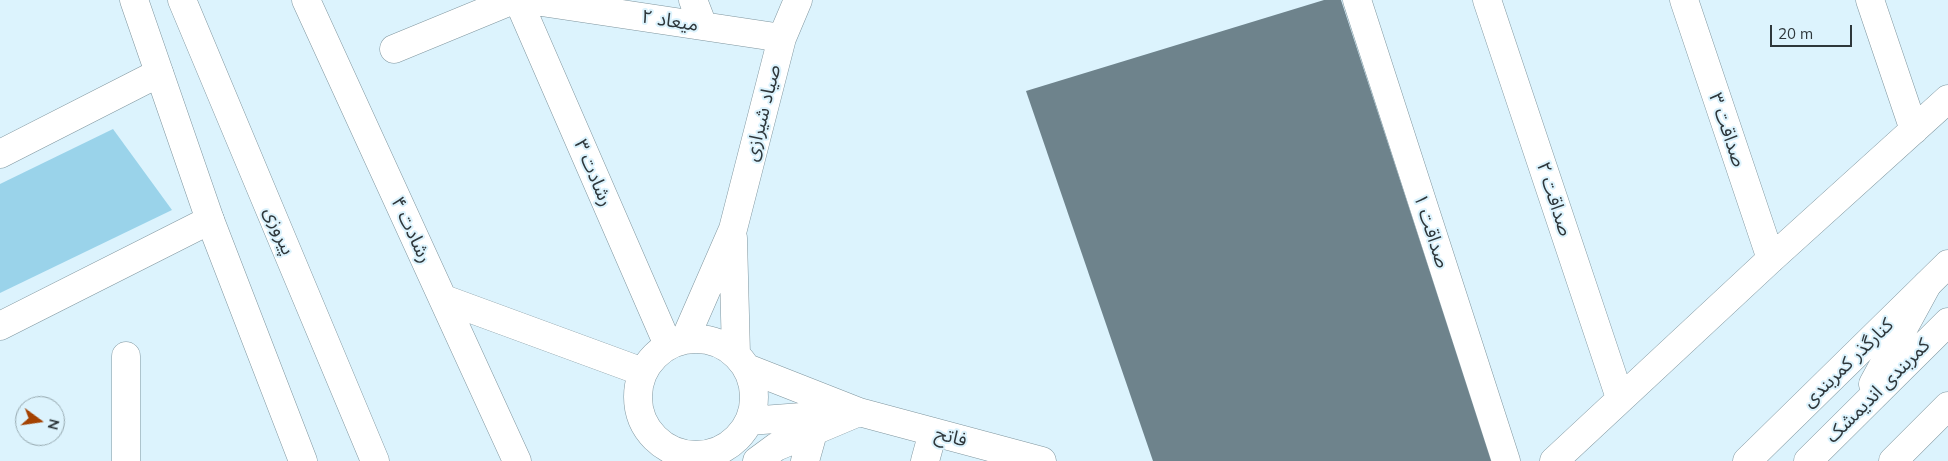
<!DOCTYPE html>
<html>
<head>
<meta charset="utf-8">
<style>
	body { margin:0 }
	#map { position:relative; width:1948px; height:461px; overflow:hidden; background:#dcf3fd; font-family:Mulish,sans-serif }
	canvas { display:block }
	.north { position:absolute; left:15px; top:396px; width:50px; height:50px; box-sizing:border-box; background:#dcf3fd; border:1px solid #96a8af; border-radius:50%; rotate:104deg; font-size:14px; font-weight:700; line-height:20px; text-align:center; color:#2e373b }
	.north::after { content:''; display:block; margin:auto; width:18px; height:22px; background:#a44202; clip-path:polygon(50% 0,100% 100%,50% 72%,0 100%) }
	.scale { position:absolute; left:1770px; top:25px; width:82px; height:22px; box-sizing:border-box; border:2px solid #2e373b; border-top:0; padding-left:6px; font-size:15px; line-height:18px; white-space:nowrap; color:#2e373b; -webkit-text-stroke:4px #dcf3fd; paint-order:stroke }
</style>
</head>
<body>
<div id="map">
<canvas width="1948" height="461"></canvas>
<div class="north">N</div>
<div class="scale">20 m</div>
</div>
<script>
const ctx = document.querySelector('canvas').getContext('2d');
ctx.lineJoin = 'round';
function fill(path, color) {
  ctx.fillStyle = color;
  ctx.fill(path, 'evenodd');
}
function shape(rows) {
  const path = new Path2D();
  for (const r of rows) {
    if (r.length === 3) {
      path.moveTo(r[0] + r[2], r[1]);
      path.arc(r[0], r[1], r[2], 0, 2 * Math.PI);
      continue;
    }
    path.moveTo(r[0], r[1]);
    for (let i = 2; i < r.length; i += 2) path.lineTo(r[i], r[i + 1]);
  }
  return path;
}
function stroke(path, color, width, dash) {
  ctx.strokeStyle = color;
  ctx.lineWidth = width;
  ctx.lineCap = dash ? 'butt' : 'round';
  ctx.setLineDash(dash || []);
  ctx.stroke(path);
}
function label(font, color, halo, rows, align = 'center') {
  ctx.font = font + ' Mulish,"Noto Sans Arabic",sans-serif';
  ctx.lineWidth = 4;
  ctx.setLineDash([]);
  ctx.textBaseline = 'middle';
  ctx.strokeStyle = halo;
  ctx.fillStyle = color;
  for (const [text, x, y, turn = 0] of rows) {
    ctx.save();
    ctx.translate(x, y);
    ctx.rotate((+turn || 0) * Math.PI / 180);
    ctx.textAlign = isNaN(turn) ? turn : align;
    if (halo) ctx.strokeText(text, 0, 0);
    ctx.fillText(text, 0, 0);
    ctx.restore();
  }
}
const green = shape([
	[113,129,172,210,0,293,0,184]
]);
const building = shape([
	[1324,0,1341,0,1492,461,1153,461,1026,91]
]);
const minor = shape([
	[306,0,517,461],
	[518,0,668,345],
	[528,0,782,38],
	[693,0,703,26],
	[1357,0,1506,461],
	[1487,0,1620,398],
	[1684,0,1771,259],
	[1870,0,1914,130],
	[394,49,513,0],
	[0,154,159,73],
	[733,238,736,354],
	[444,299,643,372],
	[0,326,210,220],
	[696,397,58],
	[685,339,733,229,782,38,798,0],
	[747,368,859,412,1042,461],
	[749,421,828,415],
	[126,461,126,356],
	[757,461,776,447,859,412],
	[805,461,814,429],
	[925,461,933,432],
	[1554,461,1771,259,1948,99],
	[1747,461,1948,264]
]);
const major = shape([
	[134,0,210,220,303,461],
	[182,0,375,461],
	[1873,384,1927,285],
	[1808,461,1948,322],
	[1893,461,1948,406]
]);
const streetNames = [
	["میعاد ۲",670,21,9],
	["صیاد شیرازی",763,113,-76],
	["صداقت ۳",1727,130,71],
	["رشادت ۳",593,173,67],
	["صداقت ۲",1554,199,72],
	["رشادت ۴",411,230,65],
	["پیروزی",279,231,67],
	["صداقت ۱",1431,231,72],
	["کنارگذر کمربندی",1848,363,-44],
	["کمربندی اندیمشک",1878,391,-45],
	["فاتح",951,437,15]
];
fill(green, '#9ad3ea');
fill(building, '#6e838c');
stroke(minor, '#7f959e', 29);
stroke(major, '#7f959e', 29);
stroke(minor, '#fff', 28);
stroke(major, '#fff', 28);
label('19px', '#2e373b', '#dcf3fd', streetNames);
</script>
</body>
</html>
